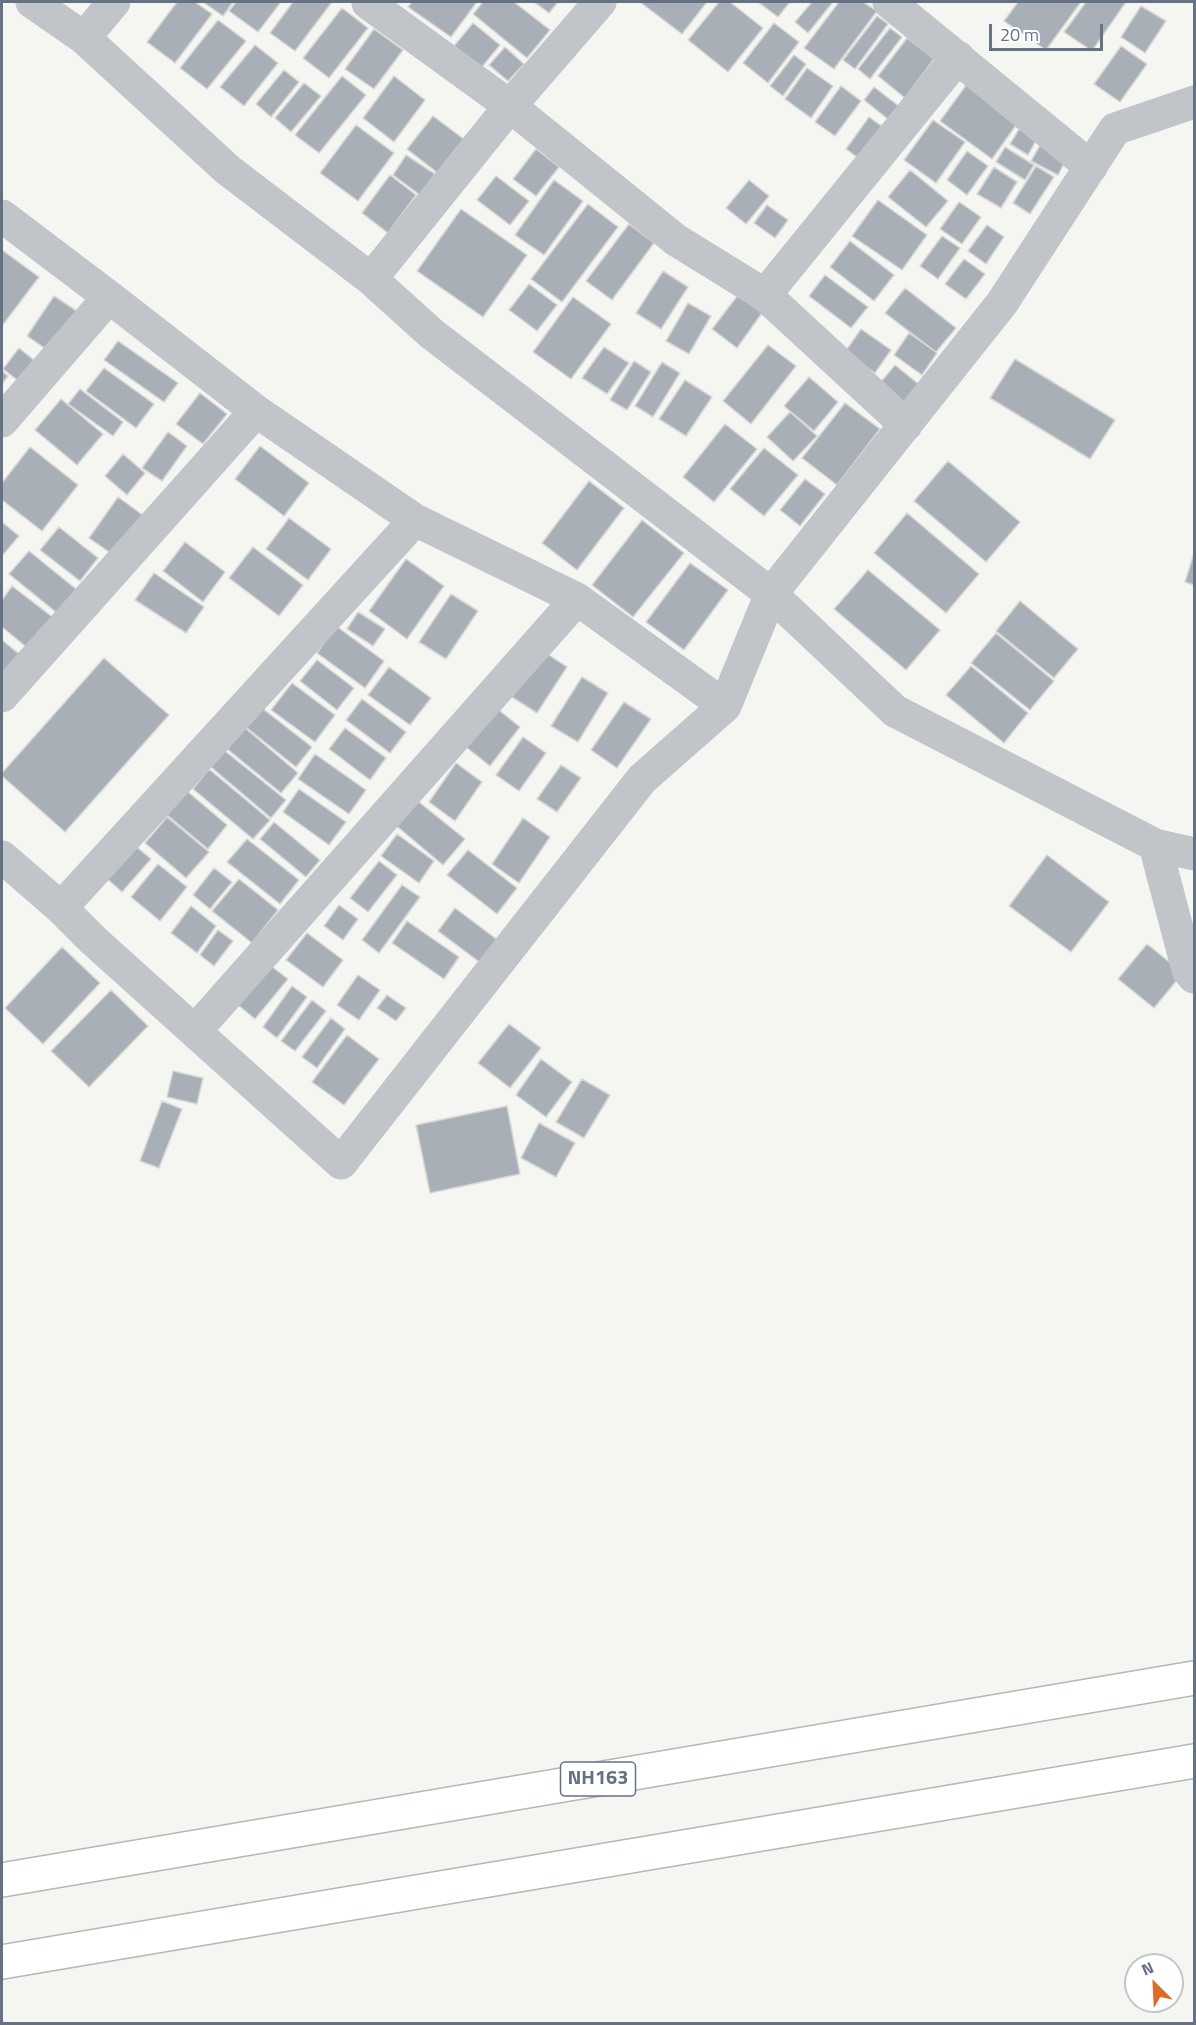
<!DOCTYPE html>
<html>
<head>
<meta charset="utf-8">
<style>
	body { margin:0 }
	#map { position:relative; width:1196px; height:2025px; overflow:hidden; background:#f5f6f2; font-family:"Titillium Web",sans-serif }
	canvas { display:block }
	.frame { position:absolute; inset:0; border:3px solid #657283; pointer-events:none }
	.north { position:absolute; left:1124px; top:1953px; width:60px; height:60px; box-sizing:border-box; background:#fff; border:2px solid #c1c7cd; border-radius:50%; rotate:336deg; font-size:16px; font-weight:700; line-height:24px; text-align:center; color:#657283 }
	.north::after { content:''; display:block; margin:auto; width:21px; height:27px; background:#df6929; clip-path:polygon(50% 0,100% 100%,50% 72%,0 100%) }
	.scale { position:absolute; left:989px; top:24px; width:114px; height:27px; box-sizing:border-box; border:3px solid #657283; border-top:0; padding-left:8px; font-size:18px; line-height:21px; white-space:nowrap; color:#657283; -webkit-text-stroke:4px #fff; paint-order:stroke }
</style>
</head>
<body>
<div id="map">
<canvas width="1196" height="2025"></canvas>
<div class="frame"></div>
<div class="north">N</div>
<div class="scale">20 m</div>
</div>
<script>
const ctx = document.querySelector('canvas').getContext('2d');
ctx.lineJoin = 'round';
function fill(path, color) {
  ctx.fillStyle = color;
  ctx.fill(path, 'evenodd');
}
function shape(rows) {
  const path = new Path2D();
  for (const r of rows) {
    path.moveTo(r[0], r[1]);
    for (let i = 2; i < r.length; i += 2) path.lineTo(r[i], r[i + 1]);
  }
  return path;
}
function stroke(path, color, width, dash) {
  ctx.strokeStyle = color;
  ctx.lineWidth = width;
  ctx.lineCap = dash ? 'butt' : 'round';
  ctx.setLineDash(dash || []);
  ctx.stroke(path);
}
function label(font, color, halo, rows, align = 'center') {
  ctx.font = font + ' "Titillium Web",sans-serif';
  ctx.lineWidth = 6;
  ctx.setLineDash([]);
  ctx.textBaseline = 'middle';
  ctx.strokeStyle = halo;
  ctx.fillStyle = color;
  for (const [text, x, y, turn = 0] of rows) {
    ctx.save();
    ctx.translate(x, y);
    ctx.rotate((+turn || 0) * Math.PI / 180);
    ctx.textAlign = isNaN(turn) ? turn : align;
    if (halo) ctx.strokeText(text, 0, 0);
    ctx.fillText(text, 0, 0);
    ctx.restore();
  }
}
const building = shape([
	[177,2,195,2,212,14,175,63,147,42,177,2],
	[203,2,233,2,223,16,203,2],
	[236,2,281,2,258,32,229,11,236,2],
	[293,2,332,2,295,51,270,33,293,2],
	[412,2,477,2,451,37,408,7,412,2],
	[483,2,514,2,550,30,527,58,473,14,483,2],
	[534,2,558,2,549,13,534,2],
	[640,2,707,2,682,34,640,2],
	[719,2,730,2,763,28,728,72,688,40,719,2],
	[758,2,790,2,778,17,758,2],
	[812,2,833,2,808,33,795,22,812,2],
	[839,2,863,2,877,11,834,69,804,48,839,2],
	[1018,2,1081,2,1046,50,1004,21,1018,2],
	[1086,2,1126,2,1092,51,1064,32,1086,2],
	[1141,6,1166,21,1145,53,1121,37,1141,6],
	[342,8,368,28,329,78,303,58,342,8],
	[877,16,888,24,855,69,843,60,877,16],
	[218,20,246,41,207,89,180,68,218,20],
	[473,23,500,45,481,68,454,46,473,23],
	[774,23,799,42,768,83,743,63,774,23],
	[890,28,902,37,870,79,858,69,890,28],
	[374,29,403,50,374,89,345,69,374,29],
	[907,38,934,59,905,98,878,76,907,38],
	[255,45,278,63,244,106,220,87,255,45],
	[1121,46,1147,64,1120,102,1094,84,1121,46],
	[505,47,524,64,508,81,489,65,505,47],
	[794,55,806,64,783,96,770,86,794,55],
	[807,68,833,86,811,118,785,99,807,68],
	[284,70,299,82,271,117,256,104,284,70],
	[342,76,366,95,319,153,295,135,342,76],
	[394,76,425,100,394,142,363,118,394,76],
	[304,83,321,96,291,132,275,118,304,83],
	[967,84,1019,121,992,159,940,121,967,84],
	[841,86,861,101,835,136,815,122,841,86],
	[874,87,900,107,889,120,864,100,874,87],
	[433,116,465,140,439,174,407,149,433,116],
	[869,117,887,130,865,163,846,149,869,117],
	[933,120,965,142,936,183,904,160,933,120],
	[356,125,394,153,358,201,320,173,356,125],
	[1019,129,1037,139,1028,155,1010,144,1019,129],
	[1042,142,1068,156,1058,175,1031,161,1042,142],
	[1005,147,1034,165,1025,180,996,162,1005,147],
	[536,149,559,167,536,196,513,179,536,149],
	[967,151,988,166,967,195,947,180,967,151],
	[406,155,435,174,420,195,393,175,406,155],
	[1036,166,1054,177,1030,214,1013,203,1036,166],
	[994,167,1017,182,1001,208,977,194,994,167],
	[910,170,948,201,926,227,888,197,910,170],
	[390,175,416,195,388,233,362,213,390,175],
	[496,176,529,201,510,225,477,200,496,176],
	[554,180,583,201,544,255,515,235,554,180],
	[749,180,769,196,746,224,726,208,749,180],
	[878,200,927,235,902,270,852,236,878,200],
	[959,202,981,217,962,244,940,229,959,202],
	[588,204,618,227,562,302,531,279,588,204],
	[767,205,788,220,775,238,754,223,767,205],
	[461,209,527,255,483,317,417,271,461,209],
	[629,224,654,243,612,300,586,281,629,224],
	[987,225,1004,237,986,264,968,251,987,225],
	[942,236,960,248,938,279,920,266,942,236],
	[850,241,894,275,874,301,830,267,850,241],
	[2,250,39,277,2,326,2,250],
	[964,259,985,274,966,299,945,284,964,259],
	[663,271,688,287,661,329,636,313,663,271],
	[825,275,868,307,851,328,809,296,825,275],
	[529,284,557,305,537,331,509,310,529,284],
	[905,288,956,328,936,352,885,313,905,288],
	[738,295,762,313,737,348,712,329,738,295],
	[54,296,83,315,55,355,27,336,54,296],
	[573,297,611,324,571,379,533,352,573,297],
	[688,303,711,316,689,354,666,341,688,303],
	[861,329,891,350,875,373,845,352,861,329],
	[909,333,937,353,922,375,894,355,909,333],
	[118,341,178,383,164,402,104,360,118,341],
	[768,345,796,366,751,424,723,401,768,345],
	[604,347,629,363,607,394,582,378,604,347],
	[19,348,35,361,20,382,3,369,19,348],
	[1015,359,1115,420,1090,459,990,398,1015,359],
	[634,361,651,372,627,410,610,400,634,361],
	[662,362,680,373,653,417,635,406,662,362],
	[895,365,922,387,902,411,875,389,895,365],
	[104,368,154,404,136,428,86,391,104,368],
	[2,371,8,376,2,384,2,371],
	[809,377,838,402,814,431,784,406,809,377],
	[685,380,712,397,686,436,659,419,685,380],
	[80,389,123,422,113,436,68,404,80,389],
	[200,393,227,414,203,444,176,424,200,393],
	[61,399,103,434,77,465,35,430,61,399],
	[845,403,880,429,837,485,802,458,845,403],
	[790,412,817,436,793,461,767,437,790,412],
	[725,424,757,449,714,502,683,477,725,424],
	[168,432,187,446,162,481,142,468,168,432],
	[260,446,309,483,284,516,235,479,260,446],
	[30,447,78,485,42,531,2,500,2,483,30,447],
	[764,448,798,475,764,516,730,489,764,448],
	[123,454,145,473,127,495,105,476,123,454],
	[948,461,1020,522,986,562,914,501,948,461],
	[805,479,825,494,800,526,780,510,805,479],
	[589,481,624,508,577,570,542,543,589,481],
	[118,497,144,516,115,556,89,538,118,497],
	[907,513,979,574,946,613,874,553,907,513],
	[289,518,331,549,308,580,266,549,289,518],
	[642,520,684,553,633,617,592,585,642,520],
	[2,522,19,536,2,556,2,522],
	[59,527,98,558,80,581,40,550,59,527],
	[185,542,225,572,203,602,163,571,185,542],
	[253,547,303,585,279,616,229,578,253,547],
	[29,551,76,589,57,613,9,574,29,551],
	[1194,553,1194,585,1185,582,1194,553],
	[406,559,444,586,407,639,369,611,406,559],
	[690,563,728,590,684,650,646,622,690,563],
	[868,570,940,630,906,670,834,609,868,570],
	[154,573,204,607,186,633,135,600,154,573],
	[12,586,55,619,30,650,2,627,2,600,12,586],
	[451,594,478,611,446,659,419,642,451,594],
	[1020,601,1078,649,1054,678,996,631,1020,601],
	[358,612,385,629,373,646,347,629,358,612],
	[336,626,384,661,365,688,317,653,336,626],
	[996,633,1054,681,1030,710,971,663,996,633],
	[2,640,19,654,2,676,2,640],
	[543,651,567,667,537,713,512,697,543,651],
	[104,658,169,715,65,832,2,776,2,773,104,658],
	[317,660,354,688,337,710,300,681,317,660],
	[971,666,1028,713,1004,743,946,695,971,666],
	[389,667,431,698,410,725,368,695,389,667],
	[582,677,608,693,578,742,551,726,582,677],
	[292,683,335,715,315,742,271,710,292,683],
	[362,699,406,732,390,753,346,720,362,699],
	[624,702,651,719,617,768,591,750,624,702],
	[491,704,520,727,490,766,461,743,491,704],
	[258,705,312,747,296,767,242,724,258,705],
	[244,727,298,773,281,793,226,748,244,727],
	[345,728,386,758,370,780,329,749,345,728],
	[523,737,546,753,519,791,496,775,523,737],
	[225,751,286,800,271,818,211,767,225,751],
	[315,754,366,790,349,814,298,779,315,754],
	[456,763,482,782,455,821,429,802,456,763],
	[561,765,581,778,557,812,537,799,561,765],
	[209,769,270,820,253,839,193,789,209,769],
	[299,789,346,822,329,845,283,812,299,789],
	[187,791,227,825,208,849,167,815,187,791],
	[414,798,465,839,443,865,393,823,414,798],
	[167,817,209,852,186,878,145,843,167,817],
	[523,818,550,837,519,883,492,864,523,818],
	[274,822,320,860,306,877,260,839,274,822],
	[397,834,434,861,419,883,381,856,397,834],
	[247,839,299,880,280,904,227,862,247,839],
	[132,843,151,859,122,892,103,875,132,843],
	[468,850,517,888,497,914,447,875,468,850],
	[1047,855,1109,902,1071,952,1009,906,1047,855],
	[379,861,397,875,368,912,350,898,379,861],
	[158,864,187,887,160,921,131,897,158,864],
	[214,868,232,882,210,909,193,895,214,868],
	[239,879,278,910,252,943,212,911,239,879],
	[402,885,420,897,379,953,362,940,402,885],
	[339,905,358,919,343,940,324,926,339,905],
	[191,906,216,926,197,953,171,933,191,906],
	[455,908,499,941,482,964,438,931,455,908],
	[407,921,459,957,444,979,392,943,407,921],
	[218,930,233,941,214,966,200,955,218,930],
	[307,933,343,960,323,987,286,960,307,933],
	[1147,944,1183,973,1154,1008,1118,979,1147,944],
	[62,947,100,983,43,1044,5,1008,62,947],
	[271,966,288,979,255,1019,238,1005,271,966],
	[358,975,380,990,359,1020,337,1005,358,975],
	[292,986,307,997,277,1038,263,1027,292,986],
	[111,990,148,1026,89,1087,51,1051,111,990],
	[387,995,406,1008,396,1021,377,1008,387,995],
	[312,1000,326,1011,295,1051,281,1041,312,1000],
	[331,1018,345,1029,317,1068,302,1057,331,1018],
	[509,1024,541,1048,510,1088,478,1063,509,1024],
	[347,1035,379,1059,344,1105,312,1082,347,1035],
	[541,1059,572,1082,546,1117,516,1095,541,1059],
	[173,1071,203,1078,197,1104,167,1097,173,1071],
	[582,1079,610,1095,584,1138,556,1122,582,1079],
	[162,1101,182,1109,159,1168,140,1161,162,1101],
	[507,1106,520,1174,430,1193,416,1125,507,1106],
	[539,1123,575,1143,556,1177,521,1158,539,1123]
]);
const minor = shape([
	[32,2,84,38,228,170,371,279,432,334,771,594,895,711,1155,845,1194,854],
	[889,2,1091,167],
	[368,3,510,106,676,240,765,295,906,425],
	[84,38,114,2],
	[2,216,109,297,256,411,415,520,577,599,725,706],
	[371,279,510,106,600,2],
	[765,295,958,57],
	[2,421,109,297],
	[2,696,256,411],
	[1155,845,1188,970,1194,977],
	[2,857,61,908,93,940,341,1163,642,779,725,706,771,594,1002,303,1115,129,1194,102],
	[61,908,415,520],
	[195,1031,577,599]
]);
const trunk = shape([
	[2,1880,1194,1678],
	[2,1962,1194,1761]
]);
const shields = [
	[598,1779,75]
];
const shieldNames = [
	["NH163",598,1779]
];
fill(building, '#a9afb7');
stroke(building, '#d7d7d5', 1.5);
stroke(trunk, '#b4b7ba', 36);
stroke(minor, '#c1c4c8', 33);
stroke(trunk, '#fff', 33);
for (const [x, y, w] of shields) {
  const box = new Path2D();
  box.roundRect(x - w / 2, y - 17, w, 34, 4.5);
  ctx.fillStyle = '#fff';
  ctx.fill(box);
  stroke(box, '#657283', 1.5);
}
label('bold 20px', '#657283', null, shieldNames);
</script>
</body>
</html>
